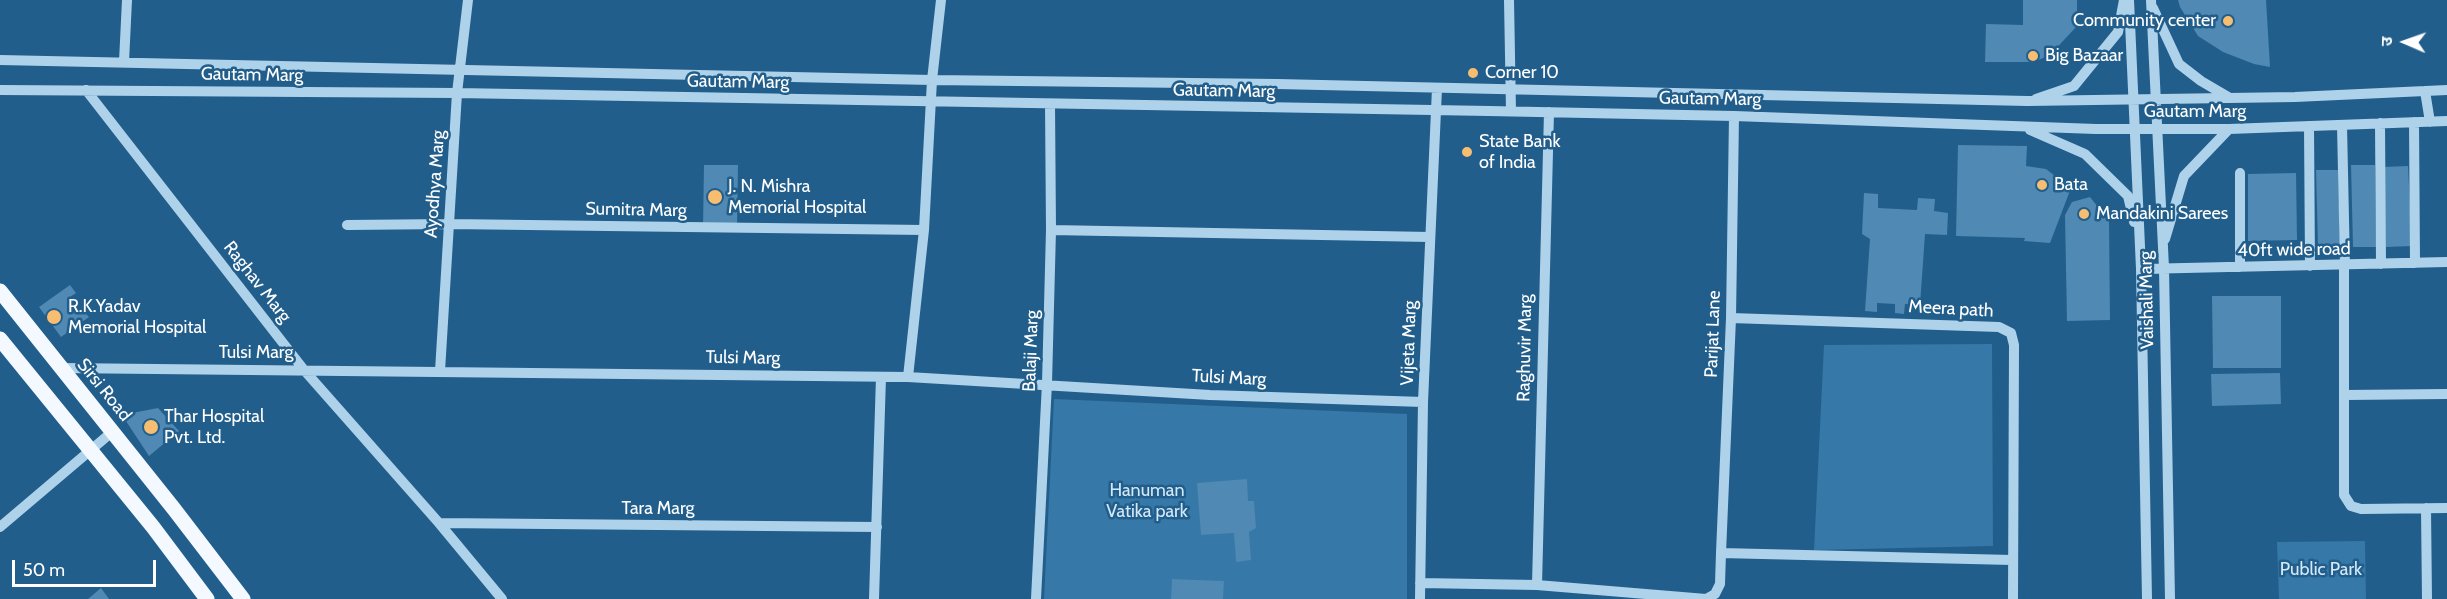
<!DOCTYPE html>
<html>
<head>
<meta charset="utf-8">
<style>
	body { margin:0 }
	#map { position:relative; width:2447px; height:599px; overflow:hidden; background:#225e8b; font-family:Cabin,"Noto Sans Devanagari",sans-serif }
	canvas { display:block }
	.north { position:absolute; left:2375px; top:12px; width:60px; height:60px; -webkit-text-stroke:4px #225e8b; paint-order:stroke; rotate:272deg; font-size:16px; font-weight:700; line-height:24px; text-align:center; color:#fff }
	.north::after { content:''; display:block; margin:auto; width:21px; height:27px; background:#fff; clip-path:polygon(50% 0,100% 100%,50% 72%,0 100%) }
	.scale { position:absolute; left:12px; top:560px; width:144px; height:27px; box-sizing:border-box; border:3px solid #fff; border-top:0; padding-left:8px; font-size:18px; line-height:21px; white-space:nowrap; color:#fff; -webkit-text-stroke:4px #225e8b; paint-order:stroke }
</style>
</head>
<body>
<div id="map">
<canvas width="2447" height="599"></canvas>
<div class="north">उ</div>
<div class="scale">50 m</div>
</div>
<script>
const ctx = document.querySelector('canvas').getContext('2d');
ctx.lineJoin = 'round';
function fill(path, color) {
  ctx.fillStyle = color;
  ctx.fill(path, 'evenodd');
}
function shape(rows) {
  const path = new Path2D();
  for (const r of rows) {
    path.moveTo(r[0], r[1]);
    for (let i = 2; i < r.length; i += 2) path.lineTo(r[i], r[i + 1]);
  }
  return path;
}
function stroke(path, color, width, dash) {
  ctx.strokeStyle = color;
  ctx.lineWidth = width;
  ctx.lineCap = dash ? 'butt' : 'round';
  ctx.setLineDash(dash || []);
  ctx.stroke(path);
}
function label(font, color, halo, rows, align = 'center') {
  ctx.font = font + ' Cabin,sans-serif';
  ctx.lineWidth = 5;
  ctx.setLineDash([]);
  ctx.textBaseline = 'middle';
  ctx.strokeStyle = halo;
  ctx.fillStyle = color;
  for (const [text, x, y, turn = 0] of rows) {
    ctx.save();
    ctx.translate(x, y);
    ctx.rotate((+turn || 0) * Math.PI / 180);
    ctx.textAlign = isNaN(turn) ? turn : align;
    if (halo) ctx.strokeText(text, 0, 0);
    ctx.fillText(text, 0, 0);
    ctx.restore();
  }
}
const green = shape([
	[1992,344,1993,546,1814,550,1824,345],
	[1054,399,1407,414,1407,599,1044,599],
	[2365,541,2366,599,2279,599,2277,542]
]);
const building = shape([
	[2023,0,2077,0,2077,26,2050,55,2034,62,1985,62,1986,24,2023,25],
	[2178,0,2266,0,2270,67,2254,64,2223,52,2198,36,2180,7],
	[1958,145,2027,146,2026,166,2046,169,2071,188,2050,243,2024,241,2025,238,1956,236],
	[704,165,738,165,737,228,703,227],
	[2351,165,2375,165,2376,247,2353,247],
	[2408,166,2412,246,2386,247,2382,167],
	[2316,170,2338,170,2340,246,2318,247],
	[2296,173,2297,240,2248,241,2248,174],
	[1864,193,1878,194,1878,208,1917,210,1918,198,1935,199,1934,211,1948,213,1947,235,1925,234,1920,305,1905,304,1904,314,1895,313,1895,304,1877,303,1877,312,1865,311,1870,239,1862,234],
	[2090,197,2109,221,2110,320,2067,321,2065,215,2072,202],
	[70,285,76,293,67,299,77,314,83,310,89,317,61,337,39,307],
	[2212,296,2281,296,2281,368,2213,368],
	[2280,373,2281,404,2212,406,2211,374],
	[158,408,179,431,149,456,122,415],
	[1247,479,1248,501,1254,501,1256,528,1249,532,1251,560,1236,562,1234,533,1201,535,1197,483],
	[1172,579,1224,581,1223,599,1171,599],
	[101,588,109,599,88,599]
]);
const minor = shape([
	[1509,0,1511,111],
	[2129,0,2141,269,2147,599],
	[2151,0,2164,268,2170,599],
	[2153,8,2179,64,2201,81,2230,98],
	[0,60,932,80,1277,84,2027,101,2295,97,2447,90],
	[124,62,127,0],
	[0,90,457,93,1489,111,1734,116,2096,129,2229,129,2447,121],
	[86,90,304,370,439,523,502,599],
	[2425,91,2430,122],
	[2036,99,2074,86,2118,32,2124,0],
	[2414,122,2415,263],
	[2380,123,2381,264],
	[2342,125,2345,266],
	[2309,126,2310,266],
	[2030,130,2085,154,2128,196,2134,222],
	[347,225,449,224,924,230],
	[1051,230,1430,237],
	[2165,239,2184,176,2229,129],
	[2344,266,2344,495,2351,506,2361,509,2447,508],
	[2240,267,2240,173],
	[2141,269,2447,262],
	[1731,318,1999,327,2011,333,2014,345,2013,599],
	[61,368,908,377,1210,395,1423,402],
	[440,371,457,93,468,0],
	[908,377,924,230,932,80,941,0],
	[2345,395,2447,394],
	[2426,508,2427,599],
	[439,523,877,527],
	[0,527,112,432],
	[1721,553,2012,560],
	[1420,583,1537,585,1706,599,1715,594,1720,584,1721,553,1731,318,1734,116],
	[1537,585,1549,112],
	[874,599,881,377],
	[1036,599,1047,383,1051,230,1050,104],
	[1420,599,1423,402,1437,88]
]);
const major = shape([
	[0,291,174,509,243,599],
	[0,339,153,527,207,599]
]);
const markers = [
	[2228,21,6,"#f7be71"],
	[2033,56,6,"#f7be71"],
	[1473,73,6,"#f7be71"],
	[1467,152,6,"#f7be71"],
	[2042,185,6,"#f7be71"],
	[715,197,8,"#f7be71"],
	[2084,214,6,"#f7be71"],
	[54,317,8,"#f7be71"],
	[151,427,8,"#f7be71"]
];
const poiNames = [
	["Community center",2216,21,"right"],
	["Big Bazaar",2045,56],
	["Corner 10",1485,73],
	["State Bank",1479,142],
	["of India",1479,163],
	["Bata",2054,185],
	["J. N. Mishra",728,187],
	["Memorial Hospital",728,208],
	["Mandakini Sarees",2096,214],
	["R.K.Yadav",68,307],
	["Memorial Hospital",68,328],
	["Thar Hospital",164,417],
	["Pvt. Ltd.",164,438]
];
const streetNames = [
	["Gautam Marg",252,75,1],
	["Gautam Marg",738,82,1],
	["Gautam Marg",1224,91,1],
	["Gautam Marg",1710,99,1],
	["Gautam Marg",2195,112],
	["Ayodhya Marg",435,184,-86],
	["Sumitra Marg",636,210,1],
	["40ft wide road",2294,250,-1],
	["Raghav Marg",257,282,52],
	["Vaishali Marg",2147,300,-91],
	["Meera path",1951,309,3],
	["Parijat Lane",1713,334,-88],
	["Vijeta Marg",1409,343,-88],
	["Raghuvir Marg",1525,348,-89],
	["Balaji Marg",1031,351,-88],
	["Tulsi Marg",256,353],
	["Tulsi Marg",743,358,1],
	["Tulsi Marg",1229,378,3],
	["Sirsi Road",104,390,51],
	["Tara Marg",658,509]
];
const parkNames = [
	["Hanuman",1147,491],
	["Vatika park",1147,512],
	["Public Park",2321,570]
];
fill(green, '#3678a8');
fill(building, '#4f89b4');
stroke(minor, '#afd2eb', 10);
stroke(major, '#f3f9fe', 15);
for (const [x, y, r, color] of markers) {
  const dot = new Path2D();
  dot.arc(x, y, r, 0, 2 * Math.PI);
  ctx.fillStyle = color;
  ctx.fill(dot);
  stroke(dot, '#225e8b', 2);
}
label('18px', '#fff', '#225e8b', poiNames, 'left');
label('18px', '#fff', '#225e8b', streetNames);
label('18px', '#d4e9f8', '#225e8b', parkNames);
</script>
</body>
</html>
